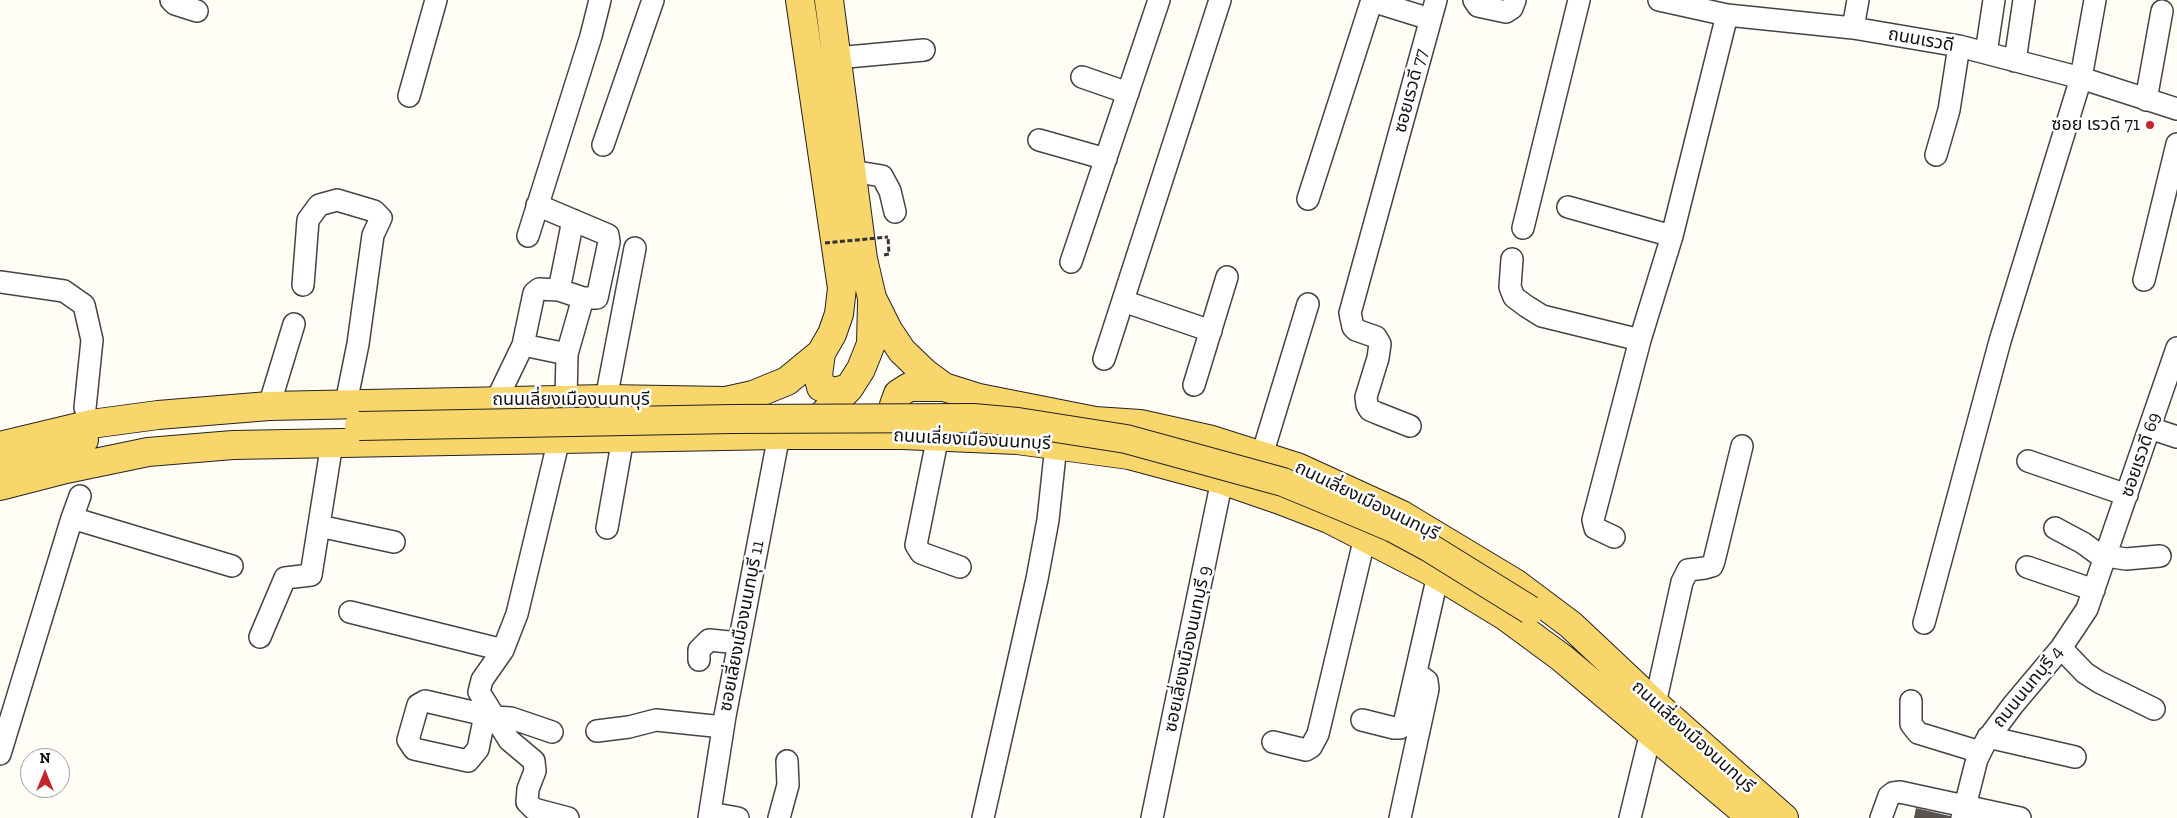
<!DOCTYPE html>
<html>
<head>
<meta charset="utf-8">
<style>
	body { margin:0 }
	#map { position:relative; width:2177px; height:818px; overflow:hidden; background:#fffdf5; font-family:"Zilla Slab",serif }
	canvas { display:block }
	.north { position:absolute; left:20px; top:748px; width:50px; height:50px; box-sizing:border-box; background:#fff; border:1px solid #a0a0a0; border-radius:50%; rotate:0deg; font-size:14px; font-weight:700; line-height:20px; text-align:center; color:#111 }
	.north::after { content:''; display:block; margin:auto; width:18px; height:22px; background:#c4262e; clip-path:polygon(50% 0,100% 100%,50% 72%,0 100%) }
</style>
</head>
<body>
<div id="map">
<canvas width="2177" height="818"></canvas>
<div class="north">N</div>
</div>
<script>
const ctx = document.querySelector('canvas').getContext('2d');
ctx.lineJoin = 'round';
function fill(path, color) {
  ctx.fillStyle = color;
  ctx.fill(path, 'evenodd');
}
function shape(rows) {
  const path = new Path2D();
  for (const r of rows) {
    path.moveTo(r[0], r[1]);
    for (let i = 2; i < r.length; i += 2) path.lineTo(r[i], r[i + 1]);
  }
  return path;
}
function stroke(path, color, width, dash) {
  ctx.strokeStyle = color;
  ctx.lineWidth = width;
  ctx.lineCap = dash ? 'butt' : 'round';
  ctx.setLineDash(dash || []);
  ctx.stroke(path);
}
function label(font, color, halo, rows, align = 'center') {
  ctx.font = font + ' "Zilla Slab","Noto Sans Thai",serif';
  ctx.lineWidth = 5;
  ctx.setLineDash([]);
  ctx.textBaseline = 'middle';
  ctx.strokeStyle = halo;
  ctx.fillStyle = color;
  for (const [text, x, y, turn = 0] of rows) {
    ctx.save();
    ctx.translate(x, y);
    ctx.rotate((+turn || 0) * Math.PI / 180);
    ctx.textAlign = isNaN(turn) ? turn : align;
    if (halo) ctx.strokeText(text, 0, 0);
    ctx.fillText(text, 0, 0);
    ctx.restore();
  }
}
const building = shape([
	[1916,808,1950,816,1950,818,1914,818]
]);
const path = shape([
	[884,255,889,254,888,237]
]);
const minor = shape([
	[171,0,175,4,197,11],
	[1474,0,1478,6,1506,12,1512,8,1515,0],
	[1659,0,1727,15,1853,28,1959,46,2081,78,2177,109],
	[1372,1,1430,19],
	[1853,28,1858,0],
	[1986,53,1994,0],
	[836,58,924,50],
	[2015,61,2024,0],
	[1082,77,1128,93],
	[409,96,436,0],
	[2146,100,2162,11],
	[1039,140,1106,159],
	[603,145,653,0],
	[1936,155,1949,110,1959,46],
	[851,171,882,176,890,191,895,212],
	[1308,199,1372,0],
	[537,205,608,235,609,242,597,298,583,298],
	[1568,207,1672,236],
	[1523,228,1579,0],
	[528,236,591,36,600,0],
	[1512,259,1510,287,1514,297,1526,306,1542,316,1640,340],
	[1071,262,1159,0],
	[2144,280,2177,144],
	[0,282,64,291,84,305,92,340,85,408],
	[303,285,308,220,319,205,337,200,374,211,381,218,373,235,358,344,346,403],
	[1123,301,1211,331],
	[523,345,567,354],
	[1104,359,1220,0],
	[1194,385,1227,277],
	[606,399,635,248],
	[566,400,567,354,583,298,559,290,573,220],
	[496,401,523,345,534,293,539,289,559,290],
	[269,406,294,324],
	[1410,426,1377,413,1370,410,1367,405,1366,397,1378,358,1380,344,1376,337,1356,330,1353,327,1350,313,1436,0],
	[2150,428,2177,437],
	[938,436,916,545,921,553,960,567],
	[559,439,517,614,503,650,482,680,479,692,509,740,534,761,535,771,528,789,527,802,534,809,568,818],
	[1262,455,1308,304],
	[2028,461,2127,495],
	[80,496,72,518,232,566],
	[319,526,394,542],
	[607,528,623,438],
	[2055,528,2083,543,2105,559],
	[1614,537,1595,528,1593,520,1640,340,1672,236,1727,15],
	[2106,556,2126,559,2160,556],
	[2027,567,2094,590],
	[350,612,503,650],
	[1924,623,2000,341,2081,78,2095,0],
	[260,637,285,578,311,575,332,443],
	[2061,648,2085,673,2099,682,2154,709],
	[699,660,699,650,709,640,739,643],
	[1911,701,1911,724,1918,733,1980,752],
	[1655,704,1682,582,1688,570,1705,568,1712,566,1714,561,1742,446],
	[485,715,478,749,468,761,414,749,408,740,418,705,425,701,494,717,511,718,552,732],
	[1362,720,1394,728,1400,728,1404,724,1438,575],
	[597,731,629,727,656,720,723,727],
	[1988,737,2075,757],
	[1273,742,1306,750,1311,747,1318,734,1365,537],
	[0,754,72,518],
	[710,813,738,818],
	[709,818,725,716,779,435],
	[779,818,788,785,787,761],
	[983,818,1037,579,1048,520,1056,445],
	[1152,818,1222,480],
	[1400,818,1428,689,1427,681,1416,673],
	[1630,818,1651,732],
	[1881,818,1889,796,1893,793,1900,792,2020,818],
	[1962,818,1977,759,1986,741,2013,705,2061,648,2087,609,2177,348]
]);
const major = shape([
	[829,0,863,259,872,298,888,330,902,351,925,373,944,387,979,398,1095,421,1140,424,1212,440,1297,467,1402,515,1515,583,1571,625,1655,704,1784,818],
	[821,353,818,375,821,387,834,392,849,388],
	[919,429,897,415,894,405,898,394,909,387,944,387],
	[807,431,849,388,861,369,871,344,872,302],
	[0,446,91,424,158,415,269,406,606,399,726,401,753,395,787,381,821,353,832,334,839,314,842,288,800,0],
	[1,469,84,440],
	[0,486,66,469,148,452,233,445,779,435,902,435,1017,440,1129,455,1222,480,1280,500,1329,519,1438,575,1505,616,1562,658,1752,818]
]);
const pathBridge = shape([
	[825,243,888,237]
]);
const majorBridge = shape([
	[359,426,733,419,973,418,1018,422,1126,439,1283,482,1341,506,1393,528,1430,548,1530,610]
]);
const markers = [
	[2150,125,5,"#c4262e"]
];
const streetNames = [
	["ถนนเรวดี",1921,40,10],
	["ซอยเรวดี 77",1411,91,-75],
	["ถนนเลี่ยงเมืองนนทบุรี",571,400],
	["ถนนเลี่ยงเมืองนนทบุรี",972,440,3],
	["ซอยเรวดี 69",2141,455,-71],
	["ถนนเลี่ยงเมืองนนทบุรี",1367,501,26],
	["ซอยเลี่ยงเมืองนนทบุรี 11",742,626,-79],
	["ซอยเลี่ยงเมืองนนทบุรี 9",1188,649,-78],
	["ถนนนนทบุรี 4",2028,687,-51],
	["ถนนเลี่ยงเมืองนนทบุรี",1693,737,42]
];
const poiNames = [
	["ซอย เรวดี 71",2140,125]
];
fill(building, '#5a524d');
stroke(minor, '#444', 24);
stroke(major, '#222', 30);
stroke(path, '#333', 3, [5, 2.5]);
stroke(minor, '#fff', 21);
stroke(major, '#f9d66b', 28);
stroke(majorBridge, '#222', 30, []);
stroke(pathBridge, '#333', 3, [5, 2.5]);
stroke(majorBridge, '#f9d66b', 28);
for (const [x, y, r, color] of markers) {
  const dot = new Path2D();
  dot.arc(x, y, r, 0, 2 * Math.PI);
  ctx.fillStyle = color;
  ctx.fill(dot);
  stroke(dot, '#fff', 2);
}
label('18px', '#111', '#fff', streetNames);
label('18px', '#111', '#fff', poiNames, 'right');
</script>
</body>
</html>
